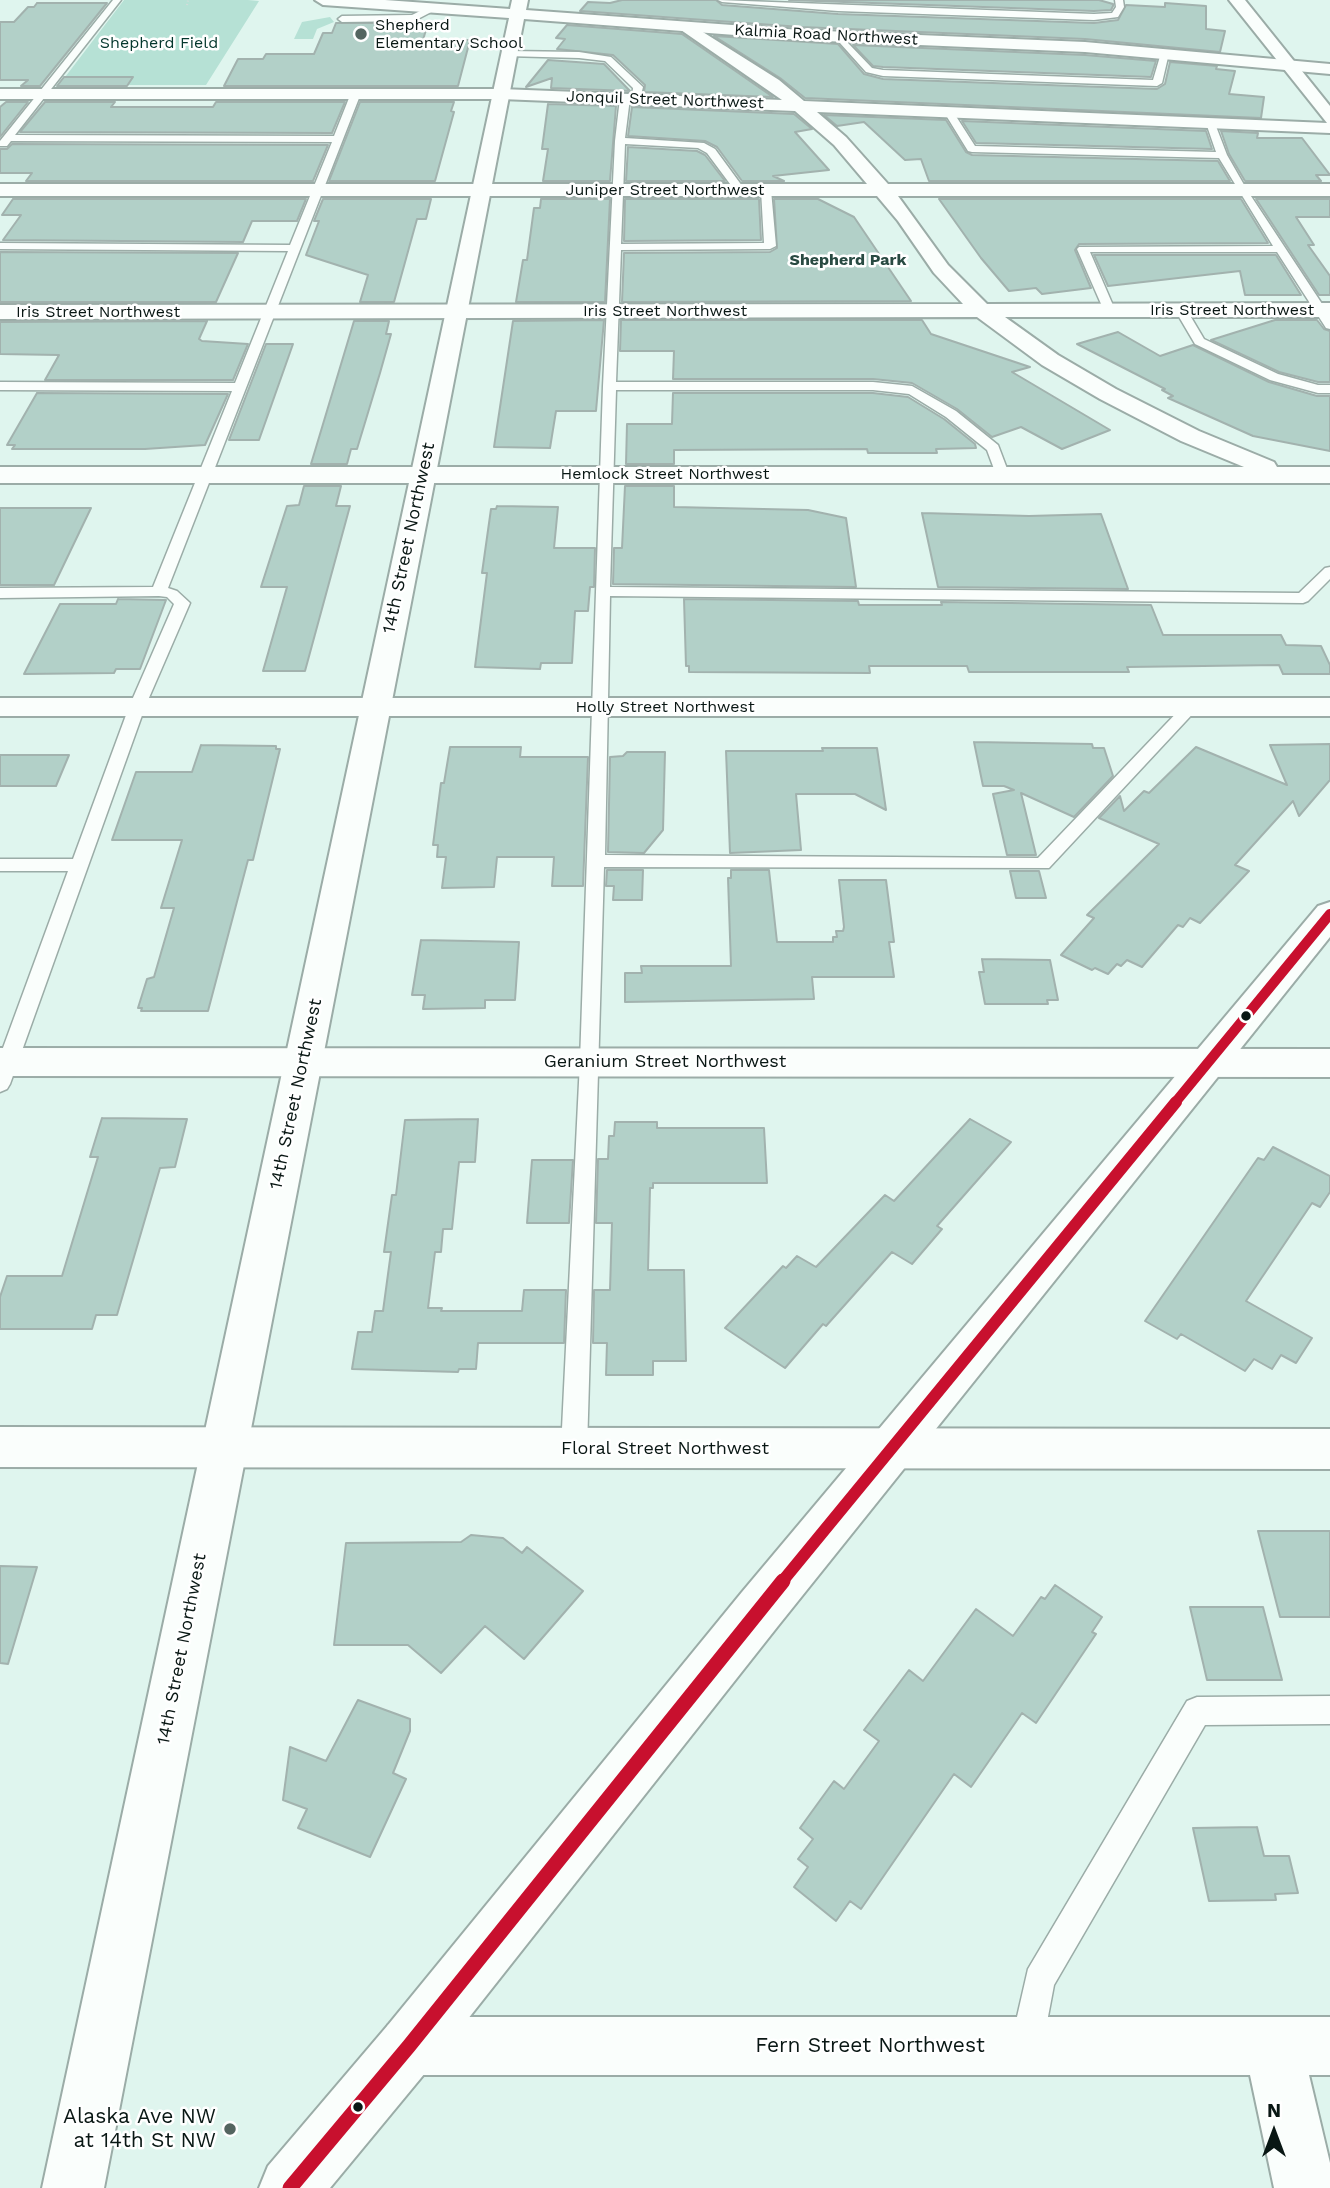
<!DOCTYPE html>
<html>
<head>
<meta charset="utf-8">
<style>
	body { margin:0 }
	#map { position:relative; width:1330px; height:2188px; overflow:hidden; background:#dff5ee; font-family:"Work Sans",sans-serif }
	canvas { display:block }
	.north { position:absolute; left:1239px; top:2097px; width:70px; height:70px; -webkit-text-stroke:5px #fff; paint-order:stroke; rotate:0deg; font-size:19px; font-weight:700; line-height:28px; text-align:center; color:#091714 }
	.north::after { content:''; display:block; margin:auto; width:24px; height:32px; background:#091714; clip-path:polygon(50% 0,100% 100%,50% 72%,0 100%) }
</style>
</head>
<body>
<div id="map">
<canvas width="1330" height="2188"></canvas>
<div class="north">N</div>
</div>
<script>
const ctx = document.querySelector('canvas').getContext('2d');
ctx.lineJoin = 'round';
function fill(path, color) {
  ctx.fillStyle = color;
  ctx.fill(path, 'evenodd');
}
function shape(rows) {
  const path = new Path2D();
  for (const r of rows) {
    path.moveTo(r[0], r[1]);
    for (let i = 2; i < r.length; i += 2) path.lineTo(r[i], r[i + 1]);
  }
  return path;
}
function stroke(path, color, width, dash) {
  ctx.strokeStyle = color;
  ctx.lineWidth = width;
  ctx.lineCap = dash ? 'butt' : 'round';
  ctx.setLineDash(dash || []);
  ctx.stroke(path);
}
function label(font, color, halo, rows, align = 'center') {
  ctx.font = font + ' "Work Sans",sans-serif';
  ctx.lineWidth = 5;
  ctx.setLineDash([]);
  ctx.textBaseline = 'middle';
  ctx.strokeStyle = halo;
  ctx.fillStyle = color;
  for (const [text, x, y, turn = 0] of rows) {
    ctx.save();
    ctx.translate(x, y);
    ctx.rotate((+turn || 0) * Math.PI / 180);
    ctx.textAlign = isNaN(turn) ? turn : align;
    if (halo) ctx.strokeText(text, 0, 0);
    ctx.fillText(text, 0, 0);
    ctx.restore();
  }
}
const green = shape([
	[124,0,248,0,259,1,206,85,59,85],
	[330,17,334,22,317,29,313,39,294,39,302,22]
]);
const building = shape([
	[622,0,716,0,722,5,838,14,1094,23,1118,20,1126,5,1165,7,1165,3,1206,6,1206,29,1225,31,1220,52,1085,39,801,27,580,11,588,2,610,3,622,0],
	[789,0,1099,0,1113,4,1113,6,1111,10,1094,11,789,0],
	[37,3,107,3,40,86,21,86,28,80,0,80,0,22,14,22,28,7,34,7,37,3],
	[336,23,428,23,423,40,470,40,458,86,224,86,238,59,263,59,266,54,314,54,323,33,332,33,336,23],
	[567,25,682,34,773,97,644,92,645,85,613,55,557,49,565,39,556,38,567,25],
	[714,36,838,44,864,74,883,79,1157,89,1165,84,1170,62,1217,66,1216,69,1235,71,1229,94,1264,97,1261,118,805,98,780,78,714,36],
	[853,45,1085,55,1156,61,1151,77,883,67,873,66,853,45],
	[548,60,604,64,630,91,551,88,552,78,526,87,548,60],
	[64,77,133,77,127,86,57,86,64,77],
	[6,102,28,102,0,137,0,107,6,102],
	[45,102,115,102,111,107,213,107,216,102,345,102,332,133,20,132,45,102],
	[360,102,454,102,451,111,454,112,435,181,329,181,360,102],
	[548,104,616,106,610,181,543,181,548,149,542,149,548,104],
	[632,107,794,114,812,129,795,132,829,170,773,176,784,181,742,181,717,147,705,141,628,136,632,107],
	[824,115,946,120,966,152,972,155,1218,161,1230,181,929,181,921,159,905,160,864,122,837,126,824,115],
	[962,121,1206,131,1212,149,976,143,962,121],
	[1221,131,1258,133,1257,138,1302,138,1330,175,1316,175,1321,181,1245,181,1229,154,1221,131],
	[12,144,328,145,313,181,26,181,32,173,0,173,0,149,7,149,12,144],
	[628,147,697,151,705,155,725,181,626,181,628,147],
	[13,199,306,199,297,221,252,221,243,242,3,240,21,215,2,215,13,199],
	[323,199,431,199,426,219,417,219,394,302,360,302,368,275,306,255,319,221,314,221,323,199],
	[541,199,610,199,605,302,516,302,523,260,527,260,534,208,540,208,541,199],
	[625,199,759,199,761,240,624,241,625,199],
	[774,199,818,199,854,217,911,301,622,302,624,253,770,252,777,248,774,199],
	[939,199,1241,199,1268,243,1079,244,1075,250,1091,288,1042,294,1036,288,1009,291,981,258,939,199],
	[1256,199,1330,199,1330,217,1296,217,1314,245,1308,245,1330,276,1330,295,1319,295,1256,199],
	[0,252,238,253,216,302,0,302,0,252],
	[1094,255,1276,255,1301,295,1245,295,1240,271,1108,286,1094,255],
	[604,320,596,411,556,411,550,448,494,447,513,321,604,320],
	[621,320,922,320,931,334,1030,367,1012,372,1110,430,1062,449,1021,427,992,437,957,409,912,383,873,379,673,379,674,351,620,351,621,320],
	[1275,320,1317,320,1324,329,1330,331,1330,382,1318,382,1279,372,1211,340,1275,320],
	[207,321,199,339,202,341,248,344,233,380,45,380,59,355,0,354,0,322,207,321],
	[354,321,389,321,386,334,391,334,380,373,357,449,351,449,347,464,311,464,354,321],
	[1118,332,1160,356,1193,345,1269,382,1317,396,1330,396,1330,451,1253,436,1168,398,1173,396,1162,390,1165,389,1077,344,1118,332],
	[266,344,293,344,259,440,229,440,266,344],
	[37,393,228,394,205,445,145,449,12,449,15,445,7,445,37,393],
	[673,393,873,393,908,397,944,419,975,444,976,448,936,449,937,453,868,453,867,449,674,450,674,464,626,464,627,424,672,424,673,393],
	[304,486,341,486,336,506,350,506,305,671,263,671,287,587,261,587,287,506,299,505,304,486],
	[625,486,674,486,674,507,808,510,846,518,856,587,613,584,614,548,622,548,625,486],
	[497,506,558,507,554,548,595,548,594,587,590,587,588,611,575,611,572,663,541,663,540,669,475,667,487,573,482,573,491,509,496,509,497,506],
	[0,508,91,508,54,585,0,585,0,508],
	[922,513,1029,516,1101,514,1128,589,938,587,922,513],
	[118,599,166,600,140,669,116,669,114,673,24,674,60,604,116,604,118,599],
	[684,599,858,601,859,605,942,605,941,602,1151,605,1163,635,1281,635,1286,645,1321,646,1330,665,1330,674,1283,674,1279,665,1127,667,1129,672,969,672,967,666,869,666,870,673,689,672,689,666,686,666,684,599],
	[974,742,1092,744,1093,748,1104,748,1113,776,1074,817,1021,793,1036,855,1007,855,993,794,1014,790,1004,786,983,786,974,742],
	[1330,744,1330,780,1299,816,1293,801,1235,865,1249,871,1200,923,1190,918,1183,927,1178,925,1142,967,1127,960,1121,966,1117,964,1108,974,1095,968,1092,970,1061,955,1094,918,1087,915,1159,844,1099,818,1120,796,1124,811,1144,791,1149,793,1196,747,1287,785,1270,745,1330,744],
	[201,745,276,746,276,749,280,749,253,860,248,860,208,1011,141,1011,142,1008,138,1008,147,979,154,977,174,908,161,908,182,840,112,840,136,772,192,772,201,745],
	[450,747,521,747,520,757,588,757,583,886,552,886,554,857,497,857,494,887,442,888,446,857,437,857,438,845,433,845,441,783,444,783,450,747],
	[822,748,877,748,886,810,855,794,796,794,801,850,730,853,726,751,823,751,822,748],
	[627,752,665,752,663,830,644,853,608,852,610,757,623,756,627,752],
	[0,755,69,755,56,786,0,786,0,755],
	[607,870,643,870,642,900,613,900,614,886,606,886,607,870],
	[731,870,769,870,777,942,833,942,833,937,837,937,836,931,843,931,844,927,839,880,886,880,894,942,889,942,894,977,812,977,814,999,625,1002,625,973,642,973,641,966,731,966,728,878,731,878,731,870],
	[1010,871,1039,871,1046,898,1016,898,1010,871],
	[421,940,519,942,515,1000,485,1000,485,1008,423,1009,425,995,412,995,421,940],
	[982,959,1050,960,1058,1000,1047,1000,1048,1004,985,1004,979,972,984,972,982,959],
	[102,1118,187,1119,175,1167,160,1168,117,1315,96,1315,92,1329,0,1329,0,1297,7,1276,62,1276,98,1157,90,1157,102,1118],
	[478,1119,475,1162,459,1162,452,1229,443,1229,441,1252,435,1252,428,1308,442,1308,441,1311,522,1311,524,1290,566,1290,564,1343,478,1343,476,1369,459,1369,458,1372,352,1369,358,1332,372,1332,375,1311,383,1311,391,1252,384,1252,392,1195,396,1195,405,1120,478,1119],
	[970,1119,1011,1142,937,1226,942,1229,912,1264,892,1252,826,1326,823,1324,785,1368,725,1328,783,1266,786,1268,797,1256,816,1267,885,1195,894,1201,970,1119],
	[615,1122,657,1122,657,1128,764,1128,767,1183,653,1183,653,1188,650,1188,648,1270,684,1270,686,1361,653,1361,653,1375,606,1375,607,1343,593,1343,594,1290,610,1290,612,1223,596,1223,598,1159,608,1159,609,1136,614,1136,615,1122],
	[1273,1147,1330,1176,1330,1192,1320,1207,1312,1203,1246,1301,1312,1338,1296,1363,1281,1355,1272,1369,1254,1359,1245,1371,1181,1334,1177,1339,1145,1321,1258,1158,1264,1160,1273,1147],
	[532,1160,573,1160,569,1223,527,1223,532,1160],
	[1258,1531,1330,1531,1330,1617,1280,1617,1258,1531],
	[471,1535,503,1538,522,1553,527,1547,583,1591,524,1659,485,1626,441,1673,408,1645,334,1645,346,1543,461,1542,471,1535],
	[0,1566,37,1567,8,1664,0,1663,0,1566],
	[1055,1585,1102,1617,1092,1632,1096,1634,1036,1723,1022,1713,971,1787,954,1774,861,1909,850,1901,836,1921,794,1887,808,1867,798,1859,813,1839,800,1828,834,1781,844,1789,879,1741,864,1730,909,1670,923,1681,976,1609,1013,1636,1041,1597,1045,1599,1055,1585],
	[1190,1607,1263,1607,1282,1680,1207,1680,1190,1607],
	[358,1700,410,1719,410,1731,393,1773,406,1779,370,1857,298,1828,307,1809,283,1800,290,1747,326,1761,358,1700],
	[1257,1827,1264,1856,1289,1856,1298,1893,1275,1894,1276,1900,1209,1901,1193,1828,1257,1827]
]);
const path = shape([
	[187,5,188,0]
]);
const lane = shape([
	[113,0,121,0,15,135,334,136,351,93,356,90,361,93,168,588,177,591,190,603,145,707,10,1084,7,1089,0,1092,0,1056,68,871,0,871,0,859,73,859,129,707,174,604,167,597,159,596,0,598,0,588,153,587,232,391,0,390,0,382,235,383,288,251,0,249,0,243,290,245,332,142,11,141,7,146,0,146,0,141,113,0],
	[718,0,1094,14,1112,13,1116,7,1115,0,1123,0,1124,7,1118,17,1094,20,838,11,722,2,718,0],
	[432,5,435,10,414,21,342,22,338,19,342,16,412,15,432,5],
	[842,36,848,36,848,43,872,68,883,70,1153,80,1161,53,1165,50,1169,53,1162,83,1157,86,883,76,866,72,840,43,842,36],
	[509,51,579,52,611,57,643,87,640,99,632,101,633,88,605,61,579,58,506,56,505,54,509,51],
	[625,95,630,98,625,138,704,143,715,149,745,190,736,192,707,153,698,148,625,144,621,244,764,243,761,190,766,187,771,190,776,246,770,249,621,250,616,382,873,382,912,386,956,411,998,445,1009,474,1002,478,997,477,987,450,946,417,909,394,873,390,616,390,610,587,1299,593,1325,568,1330,567,1330,579,1308,601,1303,603,610,596,605,855,1038,858,1185,704,1197,704,1199,707,1049,868,604,867,587,1449,583,1457,574,1460,565,1457,561,1449,580,1062,603,386,615,141,620,98,625,95],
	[949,109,952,110,975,146,1216,152,1206,123,1214,121,1227,155,1247,190,1330,316,1330,329,1326,328,1277,252,1090,252,1115,310,1105,313,1077,249,1079,247,1273,246,1219,158,972,152,968,151,944,112,949,109],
	[1181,306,1185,307,1204,339,1278,374,1318,385,1330,385,1330,393,1318,393,1270,380,1195,344,1175,310,1181,306],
	[1330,1696,1330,1724,1205,1725,1054,1985,1043,2043,1038,2054,1027,2059,1016,2054,1011,2043,1028,1969,1187,1701,1197,1697,1330,1696]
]);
const street = shape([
	[1229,0,1245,0,1330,106,1330,133,817,112,846,137,888,184,1330,184,1330,196,898,196,948,265,987,304,1330,303,1330,317,1005,317,1058,355,1116,389,1199,431,1274,462,1277,467,1330,467,1330,483,0,483,0,467,1244,467,1181,441,1100,399,1042,365,977,317,0,319,0,305,963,304,934,273,898,221,877,196,0,196,0,184,867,184,834,145,795,111,501,99,0,99,0,89,501,89,782,100,681,30,679,27,687,22,779,80,804,101,1327,123,1229,0],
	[0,698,1330,698,1330,716,0,716,0,698],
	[0,1048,1330,1049,1330,1077,0,1076,0,1048],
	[0,1427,1330,1429,1330,1469,0,1467,0,1427],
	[409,2017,1330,2017,1330,2075,1309,2075,1330,2163,1330,2188,1274,2188,1250,2075,409,2075,388,2067,380,2046,388,2025,409,2017]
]);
const secondary = shape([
	[315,0,385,0,510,9,512,0,528,0,526,10,801,30,1085,42,1330,64,1330,74,1085,52,801,40,524,19,104,2188,42,2188,509,18,323,5,315,0],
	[1330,902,1330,937,778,1626,430,2067,330,2188,259,2188,268,2166,388,2025,742,1592,1318,906,1330,902]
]);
const bus1Far2 = shape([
	[1174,1104,1330,914]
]);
const bus1Far1 = shape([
	[781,1583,1176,1102]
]);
const bus1 = shape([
	[290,2188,409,2046,783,1581]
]);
const markers = [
	[361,34,7,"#546560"],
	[1246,1016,6,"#091714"],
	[358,2107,6,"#091714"],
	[230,2129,7,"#546560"]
];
const farPoinames = [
	["Shepherd",375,25],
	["Elementary School",375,43]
];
const farStreetnames = [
	["Kalmia Road Northwest",826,35,3],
	["Jonquil Street Northwest",665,100,2],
	["Juniper Street Northwest",665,190],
	["Iris Street Northwest",1232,310],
	["Iris Street Northwest",665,311],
	["Iris Street Northwest",98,312],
	["Hemlock Street Northwest",665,474],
	["Holly Street Northwest",665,707]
];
const farParknames = [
	["Shepherd Field",159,43]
];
const farNeighbourhoodnames = [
	["Shepherd Park",848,260]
];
const streetNames = [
	["14th Street Northwest",409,538,-78],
	["Geranium Street Northwest",665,1062],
	["14th Street Northwest",296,1094,-78],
	["Floral Street Northwest",665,1449],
	["14th Street Northwest",182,1649,-79]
];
const nearStreetnames = [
	["Fern Street Northwest",870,2046]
];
const nearPoinames = [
	["Alaska Ave NW",216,2117],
	["at 14th St NW",216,2141]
];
fill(green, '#b6e1d5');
fill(building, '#b2d0c8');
stroke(building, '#a2b2ae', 2);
stroke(lane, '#9baca7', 3);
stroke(street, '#9baca7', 4);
stroke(secondary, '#9baca7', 4);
stroke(path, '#d6dcda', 2, [1, 2.5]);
fill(lane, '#fafefc');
fill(street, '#fafefc');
fill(secondary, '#fafefc');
stroke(bus1Far2, '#c8102e', 10);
stroke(bus1Far1, '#c8102e', 12);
stroke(bus1, '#c8102e', 15);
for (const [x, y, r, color] of markers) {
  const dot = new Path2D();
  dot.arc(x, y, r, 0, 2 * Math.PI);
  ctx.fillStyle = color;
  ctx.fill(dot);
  stroke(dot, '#fff', 2.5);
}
label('16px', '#091714', '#fff', farPoinames, 'left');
label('16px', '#091714', '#fff', farStreetnames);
label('16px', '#04372d', '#fff', farParknames);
label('bold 16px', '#294a42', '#fff', farNeighbourhoodnames);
label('18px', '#091714', '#fff', streetNames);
label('21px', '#091714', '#fff', nearStreetnames);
label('21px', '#091714', '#fff', nearPoinames, 'right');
</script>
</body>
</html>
